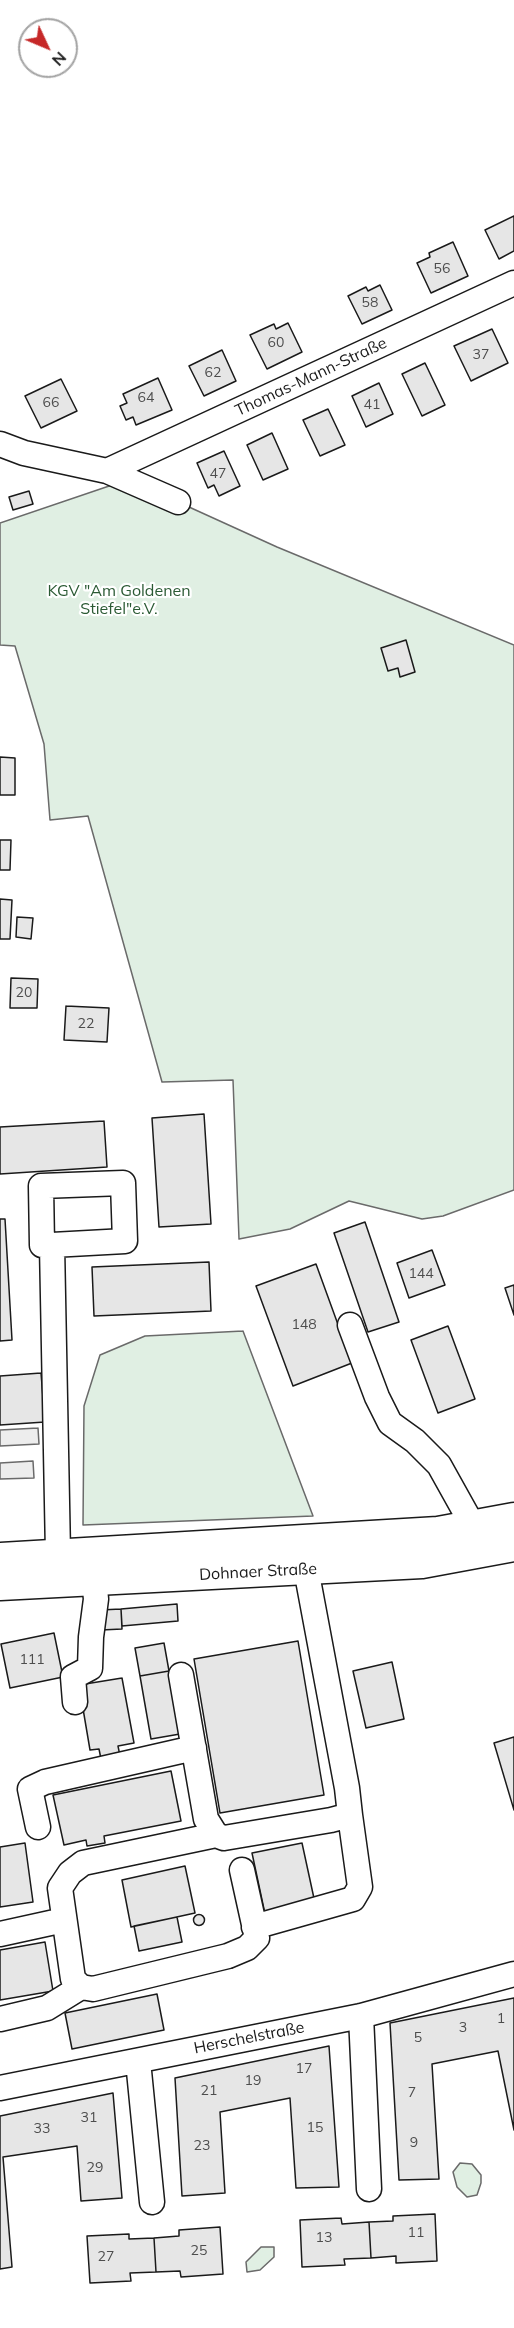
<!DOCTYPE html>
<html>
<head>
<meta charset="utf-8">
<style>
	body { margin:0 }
	#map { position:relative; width:514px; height:2328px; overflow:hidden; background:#fff; font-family:Mulish,sans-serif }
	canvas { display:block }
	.north { position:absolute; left:18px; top:18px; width:60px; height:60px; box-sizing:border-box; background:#fff; border:2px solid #a3a3a3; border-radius:50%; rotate:134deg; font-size:16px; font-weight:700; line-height:24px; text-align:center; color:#1a1a1a }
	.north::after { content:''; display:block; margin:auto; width:21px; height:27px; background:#c62828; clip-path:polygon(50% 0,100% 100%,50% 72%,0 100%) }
</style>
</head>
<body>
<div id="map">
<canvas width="514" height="2328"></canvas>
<div class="north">N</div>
</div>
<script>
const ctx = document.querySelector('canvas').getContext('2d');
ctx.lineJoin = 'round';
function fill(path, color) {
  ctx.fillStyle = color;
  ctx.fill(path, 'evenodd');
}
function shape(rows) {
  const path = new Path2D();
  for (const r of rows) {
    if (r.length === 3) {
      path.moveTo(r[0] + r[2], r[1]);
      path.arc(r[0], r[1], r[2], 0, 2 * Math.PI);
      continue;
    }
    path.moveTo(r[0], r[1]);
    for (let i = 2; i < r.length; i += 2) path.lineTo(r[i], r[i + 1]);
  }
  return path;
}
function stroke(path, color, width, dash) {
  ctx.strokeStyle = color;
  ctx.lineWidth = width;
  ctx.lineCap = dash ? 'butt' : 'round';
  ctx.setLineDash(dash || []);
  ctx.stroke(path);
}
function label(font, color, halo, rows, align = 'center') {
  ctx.font = font + ' Mulish,sans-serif';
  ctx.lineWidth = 4.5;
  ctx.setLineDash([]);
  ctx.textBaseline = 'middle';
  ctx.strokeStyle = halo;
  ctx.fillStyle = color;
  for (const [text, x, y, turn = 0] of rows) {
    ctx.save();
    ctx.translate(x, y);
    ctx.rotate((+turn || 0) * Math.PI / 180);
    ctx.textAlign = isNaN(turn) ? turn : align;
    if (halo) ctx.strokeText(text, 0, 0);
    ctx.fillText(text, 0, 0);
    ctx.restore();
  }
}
const green = shape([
	[118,483,178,502,277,547,514,645,514,1190,443,1216,422,1219,349,1201,290,1229,239,1239,233,1080,162,1082,88,816,50,820,44,744,15,646,0,645,0,523,118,483],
	[243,1331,313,1516,83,1525,84,1406,100,1355,145,1336,243,1331],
	[460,2163,472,2164,481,2175,481,2183,477,2195,467,2197,457,2187,453,2172,460,2163],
	[261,2247,274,2247,274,2257,260,2270,247,2272,246,2262,261,2247]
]);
const parking = shape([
	[38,1428,39,1444,0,1446,0,1430,38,1428],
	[33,1461,34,1478,0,1479,0,1463,33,1461]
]);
const building = shape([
	[514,216,514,251,499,259,485,230,514,216],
	[453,242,468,276,431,293,417,263,430,257,429,253,453,242],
	[380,285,392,310,362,324,348,296,366,287,368,291,380,285],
	[288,323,302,352,267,369,250,335,274,324,276,329,288,323],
	[492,329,508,363,471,381,454,346,492,329],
	[222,350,236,381,204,396,189,366,222,350],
	[425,363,445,405,422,416,402,374,425,363],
	[158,378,172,410,136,425,133,417,126,420,120,406,127,403,123,394,158,378],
	[61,379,77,411,41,428,25,396,61,379],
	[379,383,393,414,366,427,352,396,379,383],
	[328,409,345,445,320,456,303,420,328,409],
	[272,433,288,469,263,480,247,445,272,433],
	[224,451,240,486,219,496,214,485,208,488,197,463,224,451],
	[29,491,33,504,13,510,9,497,29,491],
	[406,640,415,672,400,677,398,668,388,671,381,648,406,640],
	[0,757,15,758,15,795,0,795,0,757],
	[0,840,11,840,10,870,0,870,0,840],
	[0,899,12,900,10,939,0,939,0,899],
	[17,917,33,918,31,939,16,937,17,917],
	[11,978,38,979,37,1008,10,1008,11,978],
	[66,1006,109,1008,107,1042,64,1040,66,1006],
	[204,1114,211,1224,159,1227,152,1118,204,1114],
	[104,1121,107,1167,0,1174,0,1127,104,1121],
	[0,1219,5,1219,12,1340,0,1341,0,1219],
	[365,1222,399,1322,368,1332,334,1233,365,1222],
	[432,1250,445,1285,409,1298,397,1263,432,1250],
	[209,1262,211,1311,94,1316,92,1267,209,1262],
	[316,1264,352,1363,293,1386,256,1286,316,1264],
	[514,1285,514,1315,505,1288,514,1285],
	[448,1326,475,1399,438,1413,411,1340,448,1326],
	[41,1373,45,1422,0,1425,0,1376,41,1373],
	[177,1604,178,1621,122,1626,121,1609,177,1604],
	[121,1609,122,1629,101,1630,100,1610,121,1609],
	[54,1633,63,1677,10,1688,1,1644,54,1633],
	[298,1641,324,1795,220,1813,194,1659,298,1641],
	[164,1643,169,1671,140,1676,135,1648,164,1643],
	[392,1662,404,1719,366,1728,353,1671,392,1662],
	[169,1671,180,1734,151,1739,140,1676,169,1671],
	[122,1678,134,1743,118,1746,120,1756,101,1759,99,1749,90,1750,79,1685,122,1678],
	[514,1737,514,1810,494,1743,514,1737],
	[171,1771,181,1821,104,1836,105,1843,87,1846,86,1840,64,1845,53,1795,171,1771],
	[25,1843,33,1902,0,1907,0,1847,25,1843],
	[302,1843,315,1903,265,1914,252,1853,302,1843],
	[185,1866,195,1913,131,1927,122,1880,185,1866],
	[199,1920,5.5],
	[177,1917,182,1942,139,1951,134,1926,177,1917],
	[45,1942,53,1991,0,2000,0,1950,45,1942],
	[157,1994,164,2030,72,2049,65,2013,157,1994],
	[514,1998,514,2130,498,2051,432,2064,439,2179,399,2180,390,2023,514,1998],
	[329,2046,339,2187,296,2188,290,2098,220,2112,225,2193,182,2196,175,2078,329,2046],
	[113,2093,122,2198,81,2201,77,2146,3,2157,12,2267,0,2269,0,2116,113,2093],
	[435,2214,437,2261,396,2263,396,2256,371,2258,369,2222,393,2221,393,2216,435,2214],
	[341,2218,342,2224,369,2222,371,2258,344,2259,345,2265,302,2267,300,2220,341,2218],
	[220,2227,223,2274,181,2277,180,2271,156,2272,154,2238,179,2236,179,2230,220,2227],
	[129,2234,129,2239,154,2238,156,2272,130,2273,131,2281,90,2283,87,2236,129,2234]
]);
const minor = shape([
	[0,444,24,453,107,471,178,502],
	[107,471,514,283],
	[52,1245,42,1245,41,1186,123,1183,125,1241,52,1245,58,1554],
	[350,1325,377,1397,390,1423,415,1441,439,1465,473,1526],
	[181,1675,206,1819,216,1835,224,1838,331,1820,350,1815,347,1788,306,1569],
	[75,1702,73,1677,90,1668,91,1637,96,1599,94,1580],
	[38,1827,30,1789,45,1782,194,1748],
	[216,1835,83,1863,70,1873,60,1888,73,1979,81,1987,93,1989,228,1956,247,1948,257,1938,242,1870],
	[254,1927,353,1899,360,1887,350,1815],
	[0,1934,64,1920],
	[361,2016,369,2189],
	[0,2019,47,2008,81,1987],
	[138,2061,152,2202],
	[0,2088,361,2016,514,1974]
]);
const major = shape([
	[0,1558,438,1532,514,1518],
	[0,1585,422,1563,514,1546]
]);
const numberNames = [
	["56",442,269],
	["58",370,303],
	["60",276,343],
	["37",481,355],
	["62",213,373],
	["64",146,398],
	["66",51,403],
	["41",372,405],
	["47",218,474],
	["20",24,993],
	["22",86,1024],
	["144",421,1274],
	["148",304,1325],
	["111",32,1660],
	["1",501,2019],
	["3",463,2028],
	["5",418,2038],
	["17",304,2069],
	["19",253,2081],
	["21",209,2091],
	["7",412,2093],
	["31",89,2118],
	["15",315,2128],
	["33",42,2129],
	["9",414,2143],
	["23",202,2146],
	["29",95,2168],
	["11",416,2233],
	["13",324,2238],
	["25",199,2251],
	["27",106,2257]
];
const streetNames = [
	["Thomas-Mann-Straße",311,377,-25],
	["Dohnaer Straße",258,1572,-3],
	["Herschelstraße",249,2038,-11]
];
const parkNames = [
	["KGV \"Am Goldenen",119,591],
	["Stiefel\"e.V.",119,609]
];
fill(green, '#e0efe3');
stroke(green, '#6a6a6a', 1.5);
fill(parking, '#ededed');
stroke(parking, '#6a6a6a', 1.5);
fill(building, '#e6e6e6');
stroke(building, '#1a1a1a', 1.5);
stroke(minor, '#1a1a1a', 27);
stroke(major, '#1a1a1a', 33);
stroke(minor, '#fff', 24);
stroke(major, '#fff', 30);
label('14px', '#4d4d4d', null, numberNames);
label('16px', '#1a1a1a', '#fff', streetNames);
label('16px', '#2b5a34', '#fff', parkNames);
</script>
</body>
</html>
